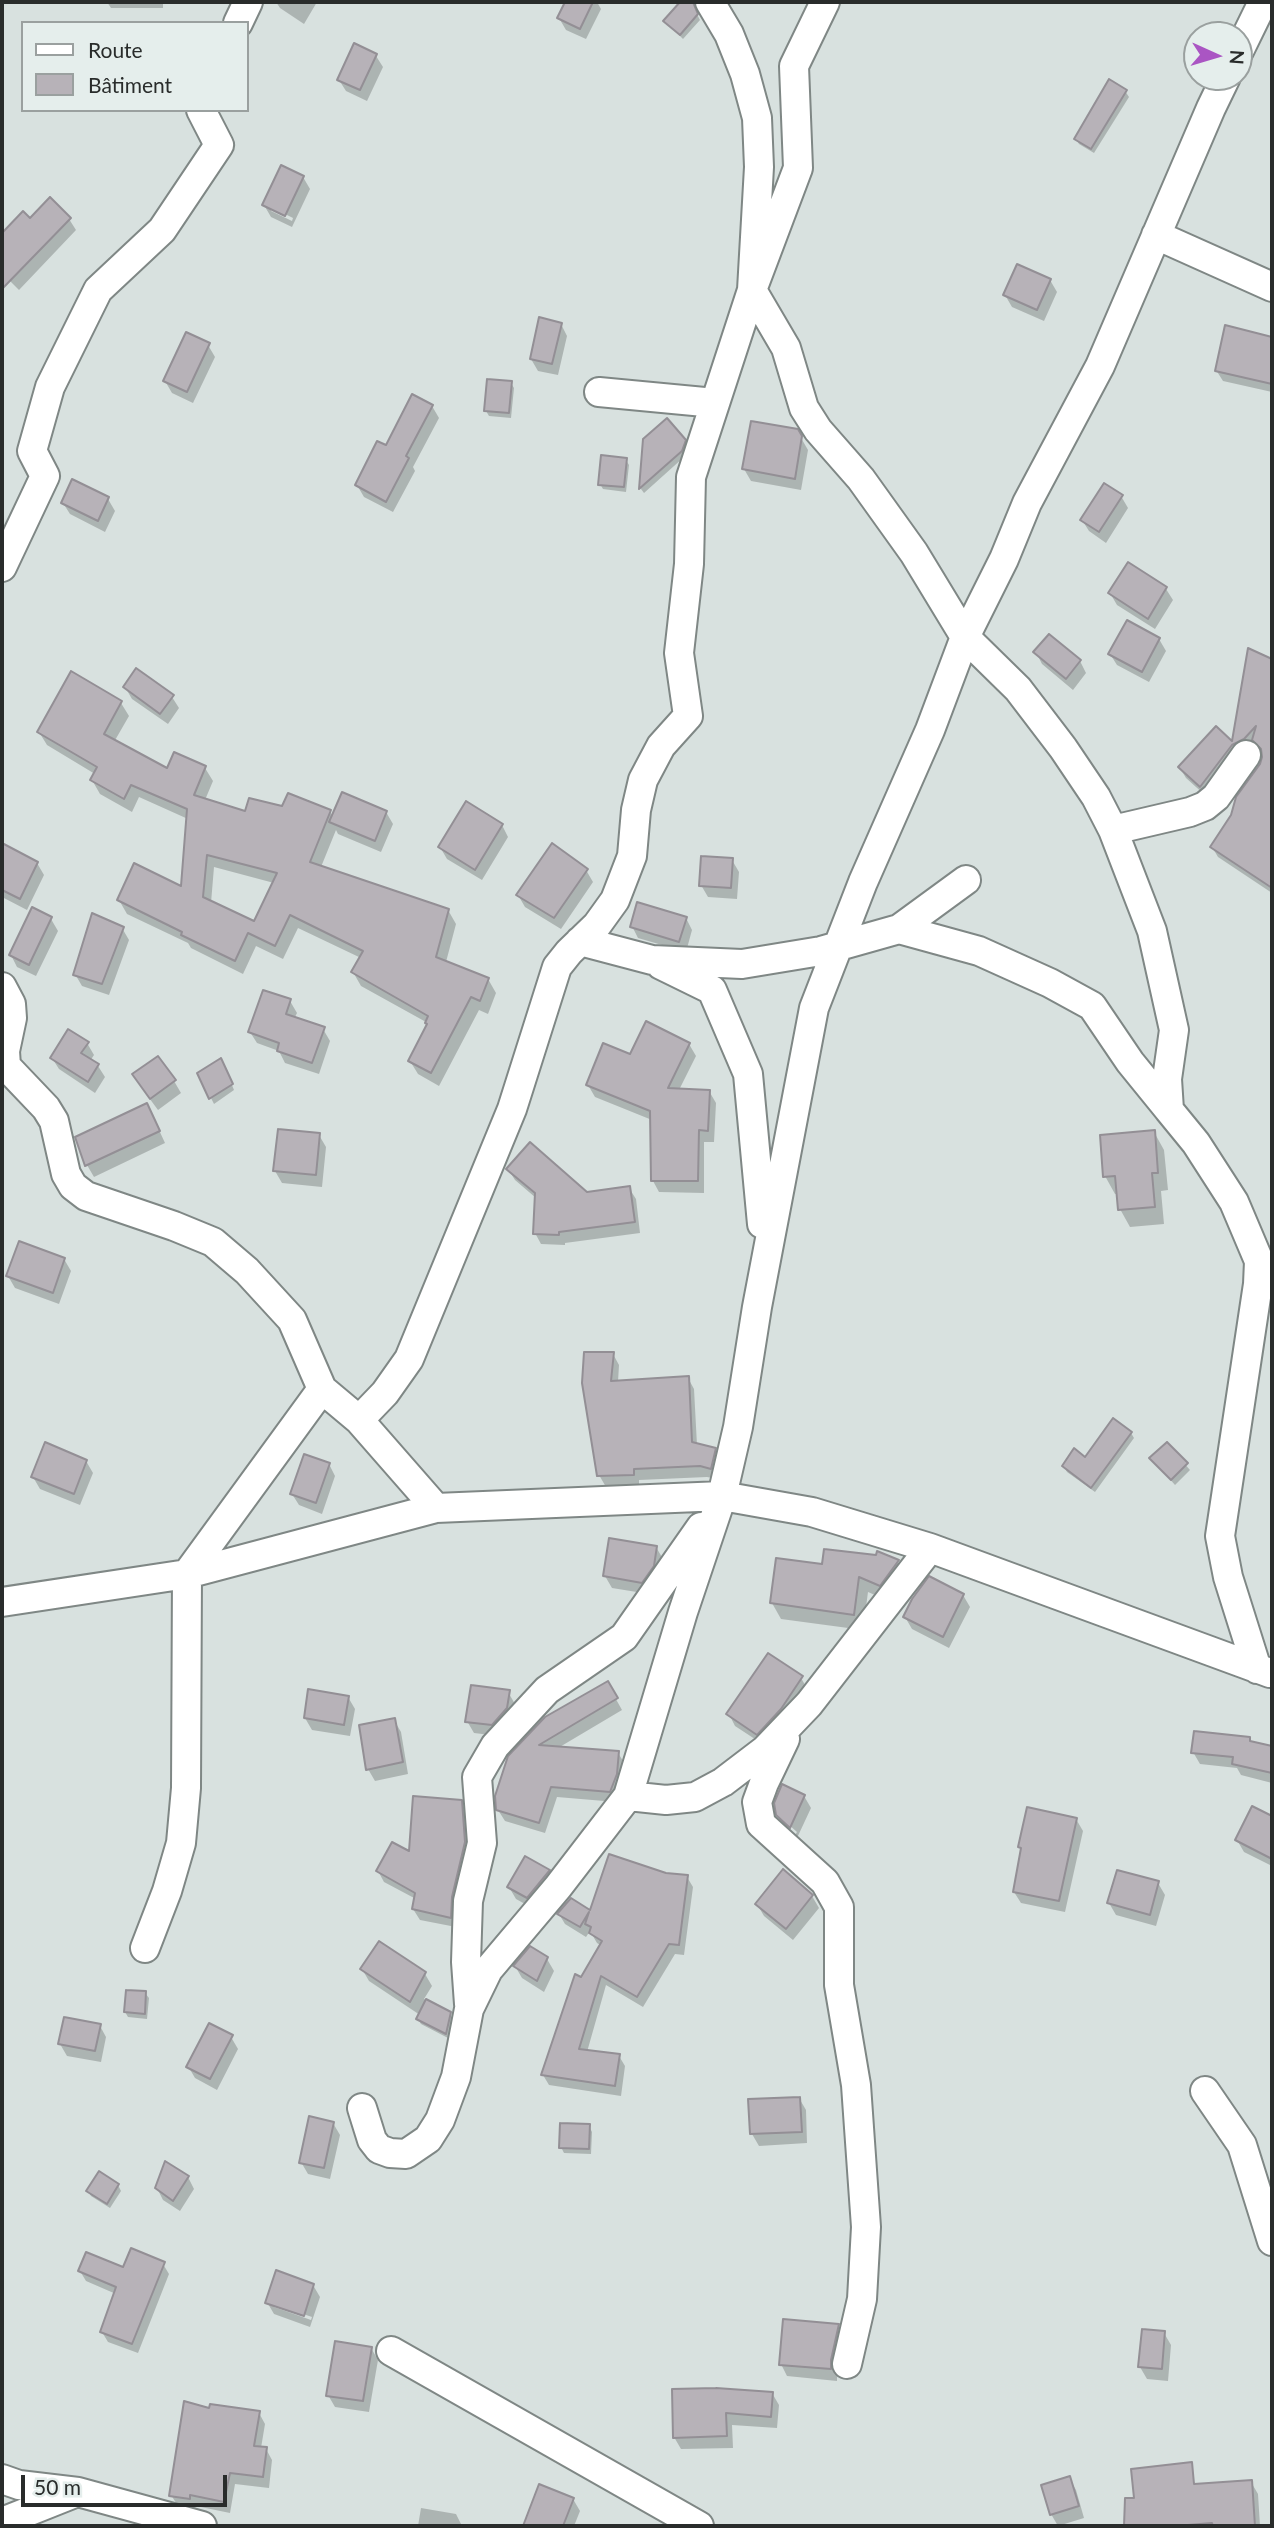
<!DOCTYPE html>
<html>
<head>
<meta charset="utf-8">
<style>
	body { margin:0 }
	#map { position:relative; width:1274px; height:2528px; overflow:hidden; background:#d8e1df; font-family:Lato,sans-serif }
	canvas { display:block }
	.frame { position:absolute; inset:0; border:4px solid #292c2b; pointer-events:none }
	.legend { position:absolute; left:21px; top:21px; width:228px; height:91px; box-sizing:border-box; background:#e5eeec; border:2px solid #9aa09f; margin:0; padding:9px 12px; list-style:none; font-size:21px; color:#292c2b }
	.legend li { display:flex; align-items:center; gap:14px; height:35px }
	.legend b { width:35px; border:2px solid #9aa09f }
	.north { position:absolute; left:1183px; top:21px; width:70px; height:70px; box-sizing:border-box; background:#e5eeec; border:2px solid #9aa09f; border-radius:50%; rotate:94deg; font-size:19px; font-weight:700; line-height:28px; text-align:center; color:#292c2b }
	.north::after { content:''; display:block; margin:auto; width:24px; height:32px; background:#aa55c3; clip-path:polygon(50% 0,100% 100%,50% 72%,0 100%) }
	.scale { position:absolute; left:21px; top:2475px; width:206px; height:32px; box-sizing:border-box; border:4px solid #292c2b; border-top:0; padding-left:9px; font-size:21px; line-height:24px; white-space:nowrap; color:#292c2b; -webkit-text-stroke:5px #e5eeec; paint-order:stroke }
</style>
</head>
<body>
<div id="map">
<canvas width="1274" height="2528"></canvas>
<div class="frame"></div>
<ul class="legend">
<li><b style="height:9px;background:#fff"></b>Route</li>
<li><b style="height:19px;background:#b7b2b8"></b>Bâtiment</li>
</ul>
<div class="north">N</div>
<div class="scale">50 m</div>
</div>
<script>
const ctx = document.querySelector('canvas').getContext('2d');
ctx.lineJoin = 'round';
function fill(path, color) {
  ctx.fillStyle = color;
  ctx.fill(path, 'evenodd');
}
function shape(rows) {
  const path = new Path2D();
  for (const r of rows) {
    path.moveTo(r[0], r[1]);
    for (let i = 2; i < r.length; i += 2) path.lineTo(r[i], r[i + 1]);
  }
  return path;
}
function stroke(path, color, width, dash) {
  ctx.strokeStyle = color;
  ctx.lineWidth = width;
  ctx.lineCap = dash ? 'butt' : 'round';
  ctx.setLineDash(dash || []);
  ctx.stroke(path);
}
const shadow = shape([
	[107,2,163,2,163,8,111,8],
	[276,2,317,2,304,24,280,8],
	[567,2,597,2,601,9,586,39,566,30,559,18],
	[682,2,689,2,692,5,700,20,683,39,665,21],
	[376,56,383,67,367,101,346,91,339,80],
	[1125,91,1129,97,1094,153,1079,144,1076,139],
	[303,177,310,189,292,227,271,217,264,205],
	[271,207,293,218,292,221,271,211],
	[23,214,30,220,69,219,76,230,19,290,2,273,2,236],
	[1050,280,1057,292,1044,321,1012,307,1005,295],
	[561,324,567,336,558,375,538,371,531,359],
	[1226,327,1272,339,1272,392,1223,381,1216,370],
	[208,345,215,357,193,403,172,393,165,381],
	[511,383,514,388,511,418,489,416,486,411],
	[432,406,439,418,413,467,415,471,393,512,364,497,357,485,386,448],
	[797,431,808,450,801,490,751,481,744,469],
	[644,440,684,441,688,447,684,457,644,493,641,489],
	[626,460,629,465,626,492,603,489,600,484],
	[1121,496,1128,508,1106,543,1089,531,1082,520],
	[108,499,115,511,105,532,70,514,63,503],
	[1128,564,1166,589,1173,600,1155,629,1117,605,1110,593],
	[1159,639,1166,651,1149,682,1117,665,1110,654],
	[1036,652,1080,661,1086,673,1073,690,1042,664],
	[72,674,121,703,129,716,114,742,167,770,205,768,213,781,205,800,247,813,283,808,330,812,333,817,386,812,393,824,381,852,338,834,336,830,321,867,448,910,456,924,446,962,488,979,496,993,488,1014,479,1010,439,1086,418,1074,410,1061,428,1026,426,1022,361,986,353,972,361,958,298,928,283,959,256,946,243,974,191,948,188,943,127,914,119,900,183,888,188,819,139,797,132,812,100,794,92,780,95,774,47,745,39,732],
	[214,867,274,883,255,924,211,903],
	[125,687,172,697,179,708,168,724,132,699],
	[1243,688,1272,694,1272,893,1218,857,1212,847,1261,765,1264,754,1255,742,1206,796,1186,778,1180,768,1233,744],
	[502,825,508,837,482,880,447,859,440,847],
	[6,847,37,863,44,875,27,910,2,897,2,857],
	[732,860,739,872,737,899,708,897,701,885],
	[586,870,593,882,561,929,525,907,518,895],
	[686,918,692,930,686,952,638,938,632,926],
	[51,919,58,931,36,976,17,967,11,955],
	[122,928,129,940,109,995,82,986,75,974],
	[290,1001,297,1013,294,1019,323,1029,330,1041,319,1074,285,1063,279,1051,257,1043,250,1032],
	[87,1043,94,1055,90,1061,98,1066,105,1077,95,1093,59,1069,52,1058],
	[689,1044,696,1056,679,1090,709,1091,716,1103,714,1142,704,1142,704,1193,659,1192,653,1181,652,1120,595,1097,588,1085,631,1057],
	[224,1066,234,1090,214,1104,199,1074],
	[174,1081,181,1093,158,1110,141,1087],
	[153,1117,165,1143,94,1177,87,1165],
	[1154,1132,1164,1150,1168,1190,1161,1191,1164,1224,1130,1227,1120,1209,1118,1194,1115,1194,1105,1176],
	[319,1135,326,1147,322,1187,282,1183,275,1171],
	[508,1169,587,1193,629,1188,636,1199,640,1233,565,1243,565,1245,541,1244,535,1233,536,1198,515,1180],
	[64,1259,71,1271,59,1304,15,1288,8,1276],
	[613,1354,619,1365,618,1382,688,1378,694,1389,697,1445,715,1450,721,1461,717,1479,707,1477,639,1480,639,1486,606,1487,599,1475],
	[1131,1433,1134,1438,1095,1492,1067,1472,1064,1466,1086,1459],
	[1167,1444,1190,1470,1175,1485,1152,1459],
	[86,1461,93,1473,80,1505,40,1489,33,1477],
	[329,1464,335,1476,322,1514,299,1505,292,1494],
	[656,1547,663,1559,649,1594,612,1588,605,1576],
	[878,1553,898,1562,907,1578,889,1601,868,1592,863,1630,781,1619,772,1603,823,1566,877,1557],
	[963,1595,970,1607,949,1648,912,1629,905,1617],
	[801,1678,808,1690,764,1745,735,1726,729,1714],
	[607,1683,622,1710,558,1748,618,1753,625,1764,616,1802,557,1797,545,1833,505,1821,498,1810,510,1757],
	[508,1692,515,1704,499,1736,474,1733,467,1721],
	[348,1697,355,1709,350,1736,312,1730,305,1718],
	[394,1720,401,1732,408,1774,375,1781,368,1769],
	[1249,1739,1252,1743,1272,1748,1272,1783,1241,1775,1237,1768,1200,1764,1193,1752],
	[804,1796,811,1808,797,1838,783,1824,795,1835,797,1832,778,1815],
	[461,1802,467,1813,470,1854,456,1927,420,1920,413,1909,416,1899,384,1882,378,1871,410,1854],
	[1253,1808,1272,1818,1272,1866,1244,1852,1237,1840],
	[1076,1819,1083,1831,1065,1912,1021,1903,1014,1892,1022,1851,1020,1847],
	[549,1871,556,1883,534,1909,516,1899,509,1887],
	[784,1872,812,1896,819,1908,793,1940,764,1916,757,1904],
	[666,1875,687,1877,693,1887,684,1955,675,1954,643,2007,606,1985,587,2052,619,2056,625,2066,621,2096,549,2085,543,2075,582,1980,602,1946,597,1943,590,1931,586,1937,565,1924,559,1914,571,1900,591,1913],
	[1158,1883,1165,1895,1156,1926,1116,1915,1109,1903],
	[547,1959,554,1971,544,1992,522,1978,515,1966],
	[362,1969,425,1974,432,1986,424,1999,450,2014,453,2019,448,2038,421,2024,418,2019,420,2015,369,1981],
	[145,1993,149,1998,147,2019,128,2017,125,2012],
	[100,2026,106,2037,101,2062,67,2056,60,2044],
	[231,2037,238,2049,217,2090,195,2078,188,2066],
	[799,2098,806,2110,807,2143,759,2146,752,2134],
	[333,2123,340,2135,330,2179,308,2174,301,2162],
	[589,2126,592,2132,591,2154,564,2153,561,2147],
	[188,2177,194,2189,180,2211,163,2200,157,2188],
	[118,2185,121,2191,110,2208,91,2196,88,2191],
	[163,2264,169,2274,138,2353,108,2342,102,2332,116,2294,86,2281,80,2271,124,2269],
	[313,2285,320,2297,310,2327,274,2314,267,2302],
	[274,2304,312,2317,311,2320,274,2307],
	[838,2326,845,2337,837,2373,837,2381,787,2376,781,2364],
	[1164,2333,1171,2345,1168,2381,1147,2379,1140,2367],
	[371,2348,378,2360,369,2412,335,2407,328,2395],
	[674,2390,772,2393,779,2405,777,2428,732,2425,733,2448,681,2449,674,2437],
	[211,2410,259,2413,265,2424,261,2448,266,2449,272,2460,269,2488,235,2484,230,2513,196,2506,195,2509,178,2506,171,2495],
	[1069,2478,1076,2490,1084,2518,1058,2526,1051,2514],
	[1251,2482,1258,2494,1260,2526,1214,2526,1212,2485],
	[573,2499,580,2511,574,2526,528,2526,526,2522],
	[421,2508,456,2514,462,2526,418,2526]
]);
const building = shape([
	[565,2,593,2,580,29,557,18,565,2],
	[680,2,693,2,698,14,680,35,663,21,680,2],
	[354,43,377,54,360,90,337,80,354,43],
	[1109,79,1127,90,1091,149,1074,139,1109,79],
	[281,165,304,176,285,216,262,205,281,165],
	[50,197,71,218,2,289,2,233,23,211,30,218,50,197],
	[1017,264,1051,279,1037,310,1003,295,1017,264],
	[539,317,562,323,552,364,530,359,539,317],
	[1225,325,1272,337,1272,384,1215,371,1225,325],
	[186,332,210,343,187,392,163,381,186,332],
	[487,379,512,381,509,413,484,411,487,379],
	[412,394,433,405,406,456,409,458,386,502,355,485,377,441,386,445,412,394],
	[667,418,686,440,682,451,639,489,643,439,667,418],
	[751,421,798,429,802,436,795,479,742,469,751,421],
	[601,455,627,458,624,487,598,485,601,455],
	[72,479,109,497,98,521,61,503,72,479],
	[1104,483,1123,495,1099,532,1080,520,1104,483],
	[1128,562,1167,587,1148,619,1108,593,1128,562],
	[1127,620,1160,638,1142,672,1108,654,1127,620],
	[1049,634,1081,660,1066,679,1033,652,1049,634],
	[1248,648,1272,659,1272,888,1210,847,1231,815,1236,797,1260,764,1262,757,1261,749,1252,740,1256,726,1244,739,1232,745,1200,787,1178,767,1216,726,1232,741,1248,648],
	[136,668,174,695,160,714,123,687,136,668],
	[71,671,122,701,104,734,167,768,174,752,206,766,194,795,245,811,249,798,282,806,288,793,331,810,310,862,449,909,436,957,489,978,480,1001,471,997,431,1073,408,1061,427,1024,425,1023,428,1016,351,972,363,951,290,915,275,946,248,933,235,961,181,935,182,932,117,900,134,863,181,886,187,809,131,785,124,799,90,780,97,767,37,732,71,671],
	[207,855,277,873,254,921,203,897,207,855],
	[342,792,387,811,375,841,329,822,342,792],
	[466,801,503,824,475,870,438,847,466,801],
	[2,843,38,862,20,899,2,890,2,843],
	[552,843,588,869,554,918,516,895,552,843],
	[701,856,733,858,731,888,699,886,701,856],
	[637,902,687,917,679,942,630,927,637,902],
	[32,907,52,917,29,965,9,955,32,907],
	[92,913,124,927,102,984,73,975,92,913],
	[263,990,291,999,286,1014,325,1027,312,1063,277,1051,279,1043,248,1032,263,990],
	[646,1021,690,1043,668,1088,710,1090,708,1131,699,1130,698,1181,651,1181,650,1111,586,1085,603,1043,630,1054,646,1021],
	[68,1029,89,1042,81,1053,99,1064,88,1082,50,1058,68,1029],
	[158,1056,176,1080,150,1099,132,1074,158,1056],
	[221,1058,233,1084,209,1099,197,1073,221,1058],
	[147,1103,160,1131,85,1166,75,1137,147,1103],
	[278,1129,320,1133,316,1175,273,1171,278,1129],
	[1155,1130,1158,1173,1152,1173,1155,1207,1118,1210,1115,1176,1103,1177,1100,1135,1155,1130],
	[530,1142,587,1192,630,1186,635,1222,559,1232,559,1235,533,1234,535,1193,506,1169,530,1142],
	[19,1241,65,1258,53,1293,6,1276,19,1241],
	[584,1352,614,1352,611,1381,689,1376,692,1442,716,1448,711,1469,700,1466,634,1469,634,1475,597,1476,582,1383,584,1352],
	[1113,1418,1132,1432,1091,1488,1062,1466,1074,1448,1085,1457,1113,1418],
	[45,1442,87,1460,74,1494,31,1477,45,1442],
	[1167,1442,1188,1463,1171,1480,1149,1458,1167,1442],
	[304,1454,330,1463,316,1503,290,1494,304,1454],
	[609,1538,657,1546,654,1566,642,1583,603,1576,609,1538],
	[824,1549,876,1555,877,1551,899,1560,880,1586,859,1577,854,1615,770,1603,776,1558,822,1564,824,1549],
	[929,1576,964,1594,943,1637,903,1617,912,1599,929,1576],
	[768,1653,803,1676,781,1709,757,1735,726,1714,768,1653],
	[608,1681,618,1698,539,1745,619,1751,617,1774,610,1792,551,1787,539,1823,496,1810,495,1796,508,1756,545,1717,608,1681],
	[471,1685,510,1690,507,1708,492,1725,465,1722,471,1685],
	[308,1689,349,1696,344,1725,304,1718,308,1689],
	[395,1718,403,1762,366,1770,359,1725,395,1718],
	[1194,1731,1250,1737,1250,1741,1272,1746,1272,1773,1232,1764,1233,1757,1191,1753,1194,1731],
	[782,1784,805,1795,790,1828,776,1815,774,1803,782,1784],
	[413,1796,462,1800,465,1842,452,1897,451,1918,412,1909,415,1893,376,1871,392,1842,409,1851,413,1796],
	[1252,1806,1272,1816,1272,1859,1235,1840,1252,1806],
	[1027,1807,1077,1818,1059,1901,1013,1892,1021,1848,1018,1847,1027,1807],
	[609,1854,666,1873,688,1875,679,1945,669,1944,637,1997,601,1976,579,2049,620,2054,615,2086,541,2075,575,1974,581,1977,602,1941,589,1933,591,1927,585,1924,589,1912,580,1927,557,1914,571,1898,590,1910,609,1854],
	[525,1856,550,1870,527,1898,507,1887,525,1856],
	[783,1869,813,1895,786,1929,755,1904,783,1869],
	[1117,1870,1159,1881,1150,1915,1107,1903,1117,1870],
	[379,1941,426,1972,410,2002,360,1969,379,1941],
	[530,1946,548,1957,537,1981,513,1966,530,1946],
	[126,1990,146,1991,145,2014,124,2012,126,1990],
	[426,1999,451,2012,446,2034,416,2019,426,1999],
	[64,2017,101,2024,95,2051,58,2044,64,2017],
	[209,2023,233,2035,210,2079,186,2067,209,2023],
	[800,2097,802,2132,750,2134,748,2099,800,2097],
	[309,2116,334,2122,324,2168,299,2163,309,2116],
	[560,2123,590,2124,589,2149,559,2148,560,2123],
	[165,2161,189,2176,173,2201,155,2188,165,2161],
	[99,2171,119,2184,107,2204,86,2191,99,2171],
	[131,2248,165,2262,132,2344,100,2332,116,2287,78,2271,86,2252,123,2267,131,2248],
	[276,2270,314,2284,304,2316,265,2303,276,2270],
	[783,2319,839,2324,831,2360,831,2369,779,2365,783,2319],
	[1142,2329,1165,2331,1162,2369,1138,2367,1142,2329],
	[335,2341,372,2347,363,2401,326,2396,335,2341],
	[716,2388,773,2392,771,2417,726,2413,727,2436,673,2438,672,2389,716,2388],
	[184,2401,209,2408,210,2404,260,2411,254,2446,267,2447,263,2477,230,2473,224,2502,190,2495,190,2499,169,2496,184,2401],
	[1192,2462,1194,2484,1252,2480,1255,2526,1213,2526,1212,2523,1176,2526,1124,2526,1125,2498,1134,2498,1131,2469,1192,2462],
	[1070,2476,1079,2506,1050,2515,1041,2485,1070,2476],
	[539,2484,574,2498,563,2526,523,2526,539,2484]
]);
const street = shape([
	[710,2,729,34,745,74,757,118,759,167,752,290,786,348,804,408,818,430,861,479,914,553,965,637,1018,689,1063,748,1096,797,1113,830,1152,931,1174,1030,1167,1079,1169,1110,1196,1143,1234,1202,1259,1261,1258,1284,1220,1536,1228,1577,1257,1669],
	[238,23,248,2],
	[1239,51,1263,2],
	[1156,235,1272,287],
	[599,392,715,403],
	[2,567,45,476,32,451,50,387,98,290,162,230,219,145,201,110],
	[1113,830,1190,812,1205,806,1216,797,1246,755],
	[899,929,979,951,1050,983,1092,1006,1130,1062,1169,1110],
	[580,941,652,960,742,964,821,951,899,929,966,880],
	[661,965,712,990,748,1074,762,1224],
	[2,987,11,1004,12,1018,5,1051,6,1066,46,1108,54,1121,66,1174,73,1186,86,1196,174,1226,213,1242,247,1271,292,1320,322,1389,359,1420,436,1508],
	[359,1420,385,1393,409,1359,512,1109,557,967,569,952,597,925,615,900,632,856,636,810,643,780,661,746,688,716,679,653,689,564,691,477,752,290,798,168,794,66,825,2],
	[2,1602,187,1574,436,1508,722,1496,812,1512,930,1548],
	[785,1739,764,1783,757,1802,761,1824,825,1882,839,1907,839,1985,856,2085,866,2227,862,2299,847,2364],
	[628,1796,666,1800,695,1797,723,1782,765,1750,809,1704,930,1548,1270,1673],
	[145,1948,167,1891,181,1843,186,1788,187,1574,322,1389],
	[469,2004,466,1962,468,1901,482,1843,477,1777,495,1746,547,1690,624,1637,701,1527],
	[1205,2091,1242,2145,1272,2241],
	[362,2108,372,2140,379,2149,390,2153,406,2154,428,2139,440,2120,456,2077,469,2009,488,1970,558,1887,628,1796,683,1612,722,1496,738,1427,757,1307,814,1008,863,882,930,730,965,637,1004,559,1027,503,1100,366,1211,108,1226,77],
	[391,2351,699,2526],
	[2,2479,19,2485,78,2492,202,2526],
	[2,2522,75,2493]
]);
fill(shadow, '#0003');
fill(building, '#b7b2b8');
stroke(building, '#938f95', 2);
stroke(street, '#7f8785', 32);
stroke(street, '#fff', 28);
</script>
</body>
</html>
